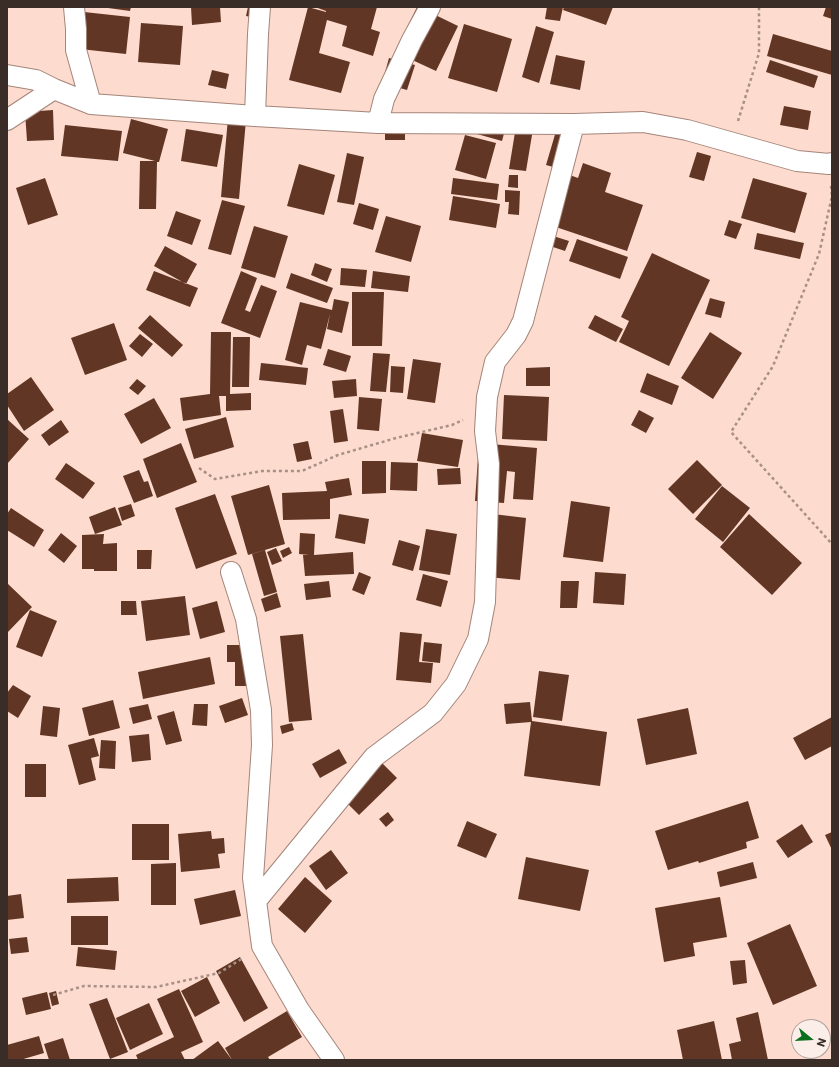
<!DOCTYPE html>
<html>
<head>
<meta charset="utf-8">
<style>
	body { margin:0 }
	#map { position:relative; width:839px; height:1067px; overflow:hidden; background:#fddbce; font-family:Commissioner,sans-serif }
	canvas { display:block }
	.frame { position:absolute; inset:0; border:8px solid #3a2d28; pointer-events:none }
	.north { position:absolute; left:791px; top:1019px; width:40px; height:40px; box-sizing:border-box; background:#fbeee8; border:1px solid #aea19b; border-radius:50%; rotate:108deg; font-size:11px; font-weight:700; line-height:16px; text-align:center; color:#3a2d28 }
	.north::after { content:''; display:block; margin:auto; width:14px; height:18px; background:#0b6e1d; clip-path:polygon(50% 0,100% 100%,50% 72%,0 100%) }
</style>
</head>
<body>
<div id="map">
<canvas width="839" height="1067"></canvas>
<div class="frame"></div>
<div class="north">N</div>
</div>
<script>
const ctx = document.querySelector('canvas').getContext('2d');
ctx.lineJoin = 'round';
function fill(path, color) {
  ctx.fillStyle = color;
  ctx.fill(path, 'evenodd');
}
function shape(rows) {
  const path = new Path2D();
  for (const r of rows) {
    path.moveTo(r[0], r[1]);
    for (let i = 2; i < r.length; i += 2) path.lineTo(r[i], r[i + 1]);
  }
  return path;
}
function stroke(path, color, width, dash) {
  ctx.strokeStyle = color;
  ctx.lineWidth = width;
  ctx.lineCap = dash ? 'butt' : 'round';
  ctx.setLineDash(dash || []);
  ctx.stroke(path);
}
const building = shape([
	[108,7,131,7,130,11,108,8],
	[191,7,220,7,221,22,192,25],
	[248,7,263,7,260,19,246,16],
	[308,7,326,12,326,11,315,7,377,7,371,29,380,32,373,56,342,46,347,26,327,20,319,53,350,62,341,93,289,80],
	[417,7,419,7,458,26,436,71,395,52],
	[547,7,563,7,560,21,545,19],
	[564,7,613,7,606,25,563,10],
	[826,7,832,7,832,19,823,16],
	[84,12,130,17,126,54,80,49],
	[141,23,183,26,180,65,138,62],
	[464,24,512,39,497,92,448,78],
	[536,26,554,32,539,83,522,77],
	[773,34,832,51,832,75,767,56],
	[556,55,585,61,580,90,550,84],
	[389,58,415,65,407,90,382,83],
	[770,60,818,76,814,88,766,72],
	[212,70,229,74,226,89,208,85],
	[784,106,811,111,808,130,780,125],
	[53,110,54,140,27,141,25,112],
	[228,118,246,120,239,199,221,197],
	[131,119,168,129,159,162,157,162,156,209,139,209,140,161,155,161,123,153],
	[481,120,506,126,502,141,477,134],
	[517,120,534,123,526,171,509,169],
	[559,121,568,171,546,165],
	[65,125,122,131,118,161,61,156],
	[385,127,405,127,405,140,385,140],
	[186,129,223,135,217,167,181,161],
	[465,135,496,143,486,179,455,170],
	[697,152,711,156,704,181,689,177],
	[347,153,364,157,354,205,337,202],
	[583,163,611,173,605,192,643,205,627,251,547,224,564,173,578,178],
	[299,164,335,175,324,215,287,206],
	[509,175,518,175,518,188,508,187],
	[45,178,58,215,28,225,16,188],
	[453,178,499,184,497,200,451,194],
	[753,178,807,193,795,233,741,218],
	[505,190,520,191,519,215,508,214,509,202,505,202],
	[453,196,500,204,496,228,449,220],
	[222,200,245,206,231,255,208,249],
	[359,203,379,209,373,230,353,224],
	[176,211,201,220,192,245,167,236],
	[386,216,421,226,411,262,375,252],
	[729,220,742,224,736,239,724,235],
	[254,226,288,236,275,278,241,268],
	[757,233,804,243,800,259,754,249],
	[550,235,569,241,565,251,547,245],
	[577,239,628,257,620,279,569,261],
	[165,246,197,264,186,284,154,266],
	[652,253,710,280,669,366,619,342,629,321,621,317],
	[315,263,332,269,327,282,311,275],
	[341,268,367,270,365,287,340,285],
	[154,271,198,288,190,307,146,290],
	[241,271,257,278,245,310,250,312,261,285,277,291,260,338,221,323],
	[373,271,410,276,408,292,371,288],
	[291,273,333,288,327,303,286,288],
	[352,292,384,292,382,346,352,346],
	[710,298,725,302,721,318,705,314],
	[334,299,349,302,342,333,327,329,330,314,321,349,307,345,302,365,285,360,300,302,332,310],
	[150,315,183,345,172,357,138,328],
	[595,315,623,329,616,342,588,328],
	[114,323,127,360,85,375,71,338],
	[211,332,231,332,230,394,251,393,251,410,226,411,226,396,219,396,221,415,183,421,180,398,210,394],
	[710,332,742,353,713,399,681,378],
	[140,334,153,344,142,357,129,346],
	[233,337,250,337,249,387,232,387],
	[328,349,351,356,346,372,323,365],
	[373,353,390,354,386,392,370,391],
	[413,359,441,363,435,403,407,399],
	[261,363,308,368,306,385,259,380],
	[391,366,405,367,403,393,390,392],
	[550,367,550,386,526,386,526,368],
	[647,373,679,386,672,405,640,392],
	[31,377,54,410,24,431,7,405,7,394],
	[137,379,146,386,138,395,129,388],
	[356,379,357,396,334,398,332,381],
	[504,395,549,397,547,441,502,439],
	[359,397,382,399,379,431,357,429],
	[154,398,171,428,141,444,124,414],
	[343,409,348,441,334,443,330,411],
	[639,410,654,418,646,433,631,425],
	[226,417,234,447,194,459,185,429],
	[7,419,29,439,7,464],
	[61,420,69,432,49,446,41,435],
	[422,433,463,440,458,467,417,461],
	[308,441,312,459,297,462,293,444],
	[181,443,197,482,157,498,143,459],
	[479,443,537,448,533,500,513,499,515,472,507,471,504,503,475,501],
	[697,460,722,485,693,514,668,489],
	[362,461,386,461,386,493,362,494],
	[391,462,418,463,417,491,390,490],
	[66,463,95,483,83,499,55,479],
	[460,468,461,484,438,485,437,469],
	[139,470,144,482,148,481,153,496,134,503,123,476],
	[349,478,352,495,330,499,330,519,283,520,282,493,327,491,325,482],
	[269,485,285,544,248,555,231,496],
	[722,486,750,508,723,542,695,519],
	[215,494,237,554,196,569,175,508],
	[571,501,610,507,603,562,563,557],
	[131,504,135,516,122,521,118,508],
	[115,507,122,525,95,534,89,517],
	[11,508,44,530,34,547,7,530,7,514],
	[339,514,369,519,365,544,335,538],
	[493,514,526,518,520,580,487,577],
	[749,514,802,563,772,595,720,547],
	[426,529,457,534,450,575,419,570],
	[61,533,77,546,64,563,48,550],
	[300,533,315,534,314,555,353,552,354,574,305,576,303,555,309,555,299,554],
	[104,534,103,544,117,543,117,571,94,571,94,569,82,569,82,535],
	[399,540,420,546,413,571,392,565],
	[289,547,292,553,283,558,280,551],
	[276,548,282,561,272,565,267,552],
	[137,550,152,550,151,569,137,569],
	[265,550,277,592,264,596,252,554],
	[359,572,371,577,364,595,352,590],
	[595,572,626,574,624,605,593,603],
	[423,574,448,581,441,607,416,600],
	[329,581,331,597,306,600,304,584],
	[561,581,579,581,577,608,560,608],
	[7,583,32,607,7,633],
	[277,593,281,607,265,612,261,599],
	[185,596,190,635,146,641,141,601],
	[121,601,136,601,137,615,121,615],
	[217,601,225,632,200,639,192,608],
	[30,610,57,621,42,657,16,647],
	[400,632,422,634,419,662,433,663,431,683,396,680],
	[303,634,312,720,289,722,280,636],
	[424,642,442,644,440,663,422,661],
	[227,645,252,645,252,686,235,686,235,662,227,662],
	[210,657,215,684,143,699,138,672],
	[539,671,569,675,562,721,533,717],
	[13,685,31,696,18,718,7,711,7,693],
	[242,698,248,715,225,723,219,706],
	[113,700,120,728,89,736,82,708],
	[530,702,532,721,607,732,600,786,524,776,531,722,506,724,504,704],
	[148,704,152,719,133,724,129,708],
	[194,704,208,704,207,726,192,725],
	[43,706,60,708,57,737,40,735],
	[688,708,697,754,646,765,637,719],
	[174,711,182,741,166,745,157,716],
	[832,717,832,746,805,760,793,738],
	[292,723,294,730,282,734,280,726],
	[149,734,151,760,132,762,129,736],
	[94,738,99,756,91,758,96,780,79,785,68,745],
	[101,740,116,741,115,769,99,768],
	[339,749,347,763,320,778,312,764],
	[379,760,397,778,359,815,341,797],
	[25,764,46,764,46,797,25,797],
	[748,801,759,838,746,842,747,848,699,863,698,861,668,870,655,831],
	[388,812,394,820,386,827,379,819],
	[467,821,497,834,486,858,457,846],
	[132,824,169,824,169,860,132,860],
	[802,824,813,842,788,858,776,841],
	[211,831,212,839,224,838,225,853,218,854,220,868,181,872,178,834],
	[832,832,832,850,825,835],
	[331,850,348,873,326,890,309,866],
	[526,857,589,870,580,911,518,899],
	[753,862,757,878,720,887,717,872],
	[176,863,176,905,151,905,151,864],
	[118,877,119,901,67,903,67,879],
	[305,877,332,901,305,933,278,909],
	[235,890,241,916,200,925,194,899],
	[21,894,24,918,7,920,7,896],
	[720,897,727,937,693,943,695,956,664,962,655,908],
	[71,916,108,916,108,945,71,945],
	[790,924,817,986,773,1005,747,943],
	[27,937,29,952,11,954,9,939],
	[78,947,117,951,115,970,76,966],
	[240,957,268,1008,244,1022,216,971],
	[745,960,747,983,733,985,730,961],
	[207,977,220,1003,195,1017,181,991],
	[179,989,203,1042,181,1052,185,1060,138,1060,136,1055,174,1037,157,999],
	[56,991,59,1004,52,1006,49,993],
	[47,992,51,1009,26,1015,22,998],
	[107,998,128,1052,110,1059,89,1004],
	[149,1003,163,1034,130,1050,116,1018],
	[287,1011,302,1037,268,1057,270,1060,232,1060,225,1048],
	[758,1012,768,1060,732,1060,729,1044,741,1041,736,1018],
	[714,1021,722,1060,683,1060,677,1030],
	[39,1036,44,1053,20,1060,7,1060,7,1045],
	[63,1038,70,1060,49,1060,44,1044],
	[218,1041,232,1060,192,1060]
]);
const path = shape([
	[738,121,759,53,759,7],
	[831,186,832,196,819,254,773,366,731,432,832,544],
	[199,468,215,479,262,471,302,471,338,455,396,438,452,425,463,420],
	[53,995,84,986,156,987,219,973,243,958]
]);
const street = shape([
	[74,7,76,29,76,50,91,104],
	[7,75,36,80,54,89,91,104,255,116,378,123,574,124,643,122,687,130,797,161,829,164,832,163],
	[255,116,258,34,260,7],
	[7,120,54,89],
	[378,123,384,99,412,40,430,7],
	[231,572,246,619,261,710,262,745,253,878,262,946,299,1010,334,1060],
	[256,901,374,757,433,713,456,684,478,639,485,602,489,464,485,431,487,397,495,362,516,335,523,321,574,124]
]);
fill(building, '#613625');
stroke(street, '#a4857a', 22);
stroke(path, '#a99086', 2.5, [3, 3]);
stroke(street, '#fff', 20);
</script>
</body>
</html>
